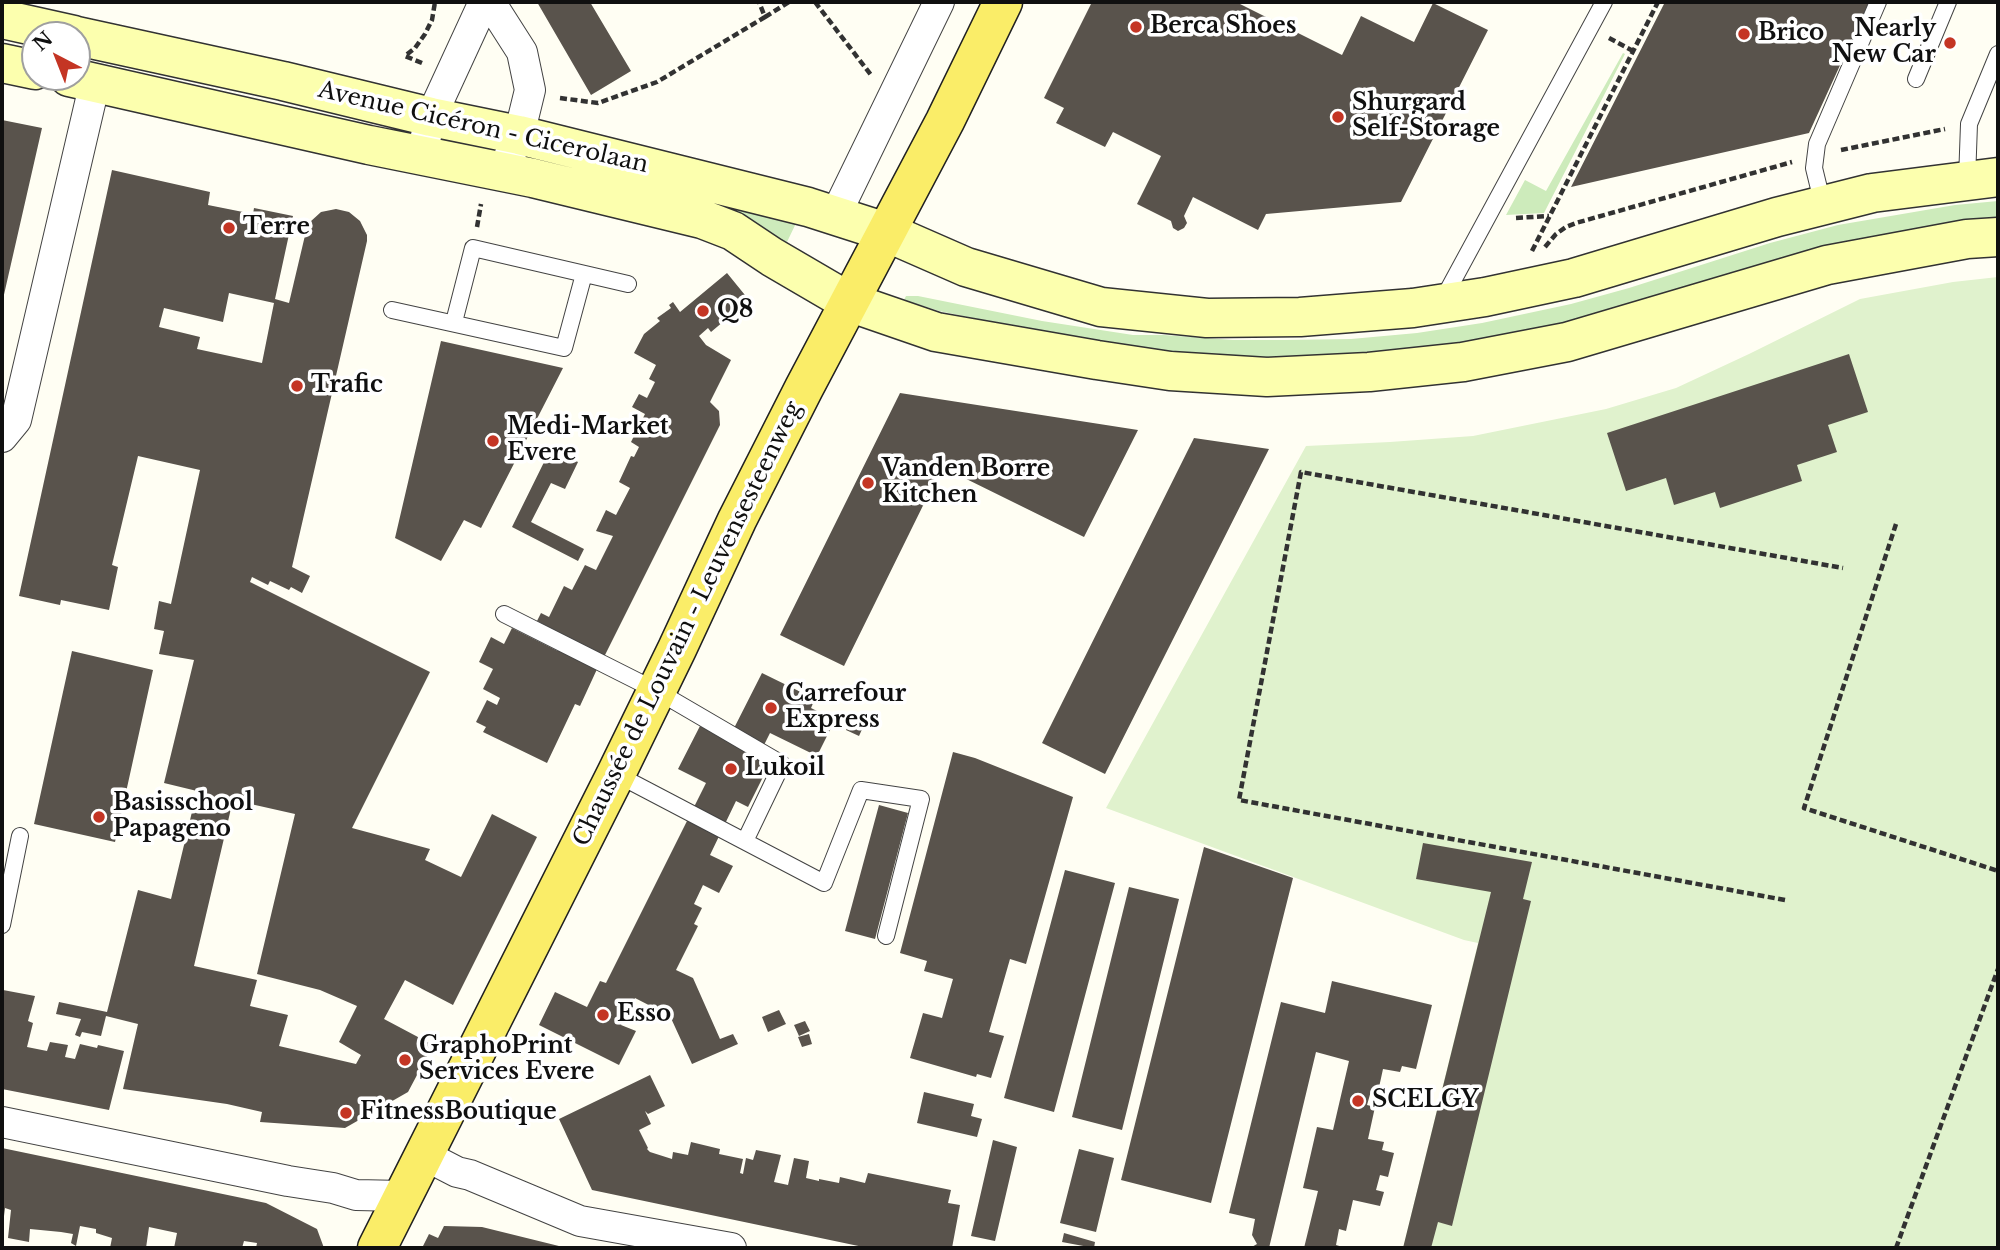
<!DOCTYPE html>
<html>
<head>
<meta charset="utf-8">
<style>
	body { margin:0 }
	#map { position:relative; width:2000px; height:1250px; overflow:hidden; background:#fffef3; font-family:"Libre Baskerville",serif }
	canvas { display:block }
	.frame { position:absolute; inset:0; border:4px solid #101010; pointer-events:none }
	.north { position:absolute; left:21px; top:21px; width:70px; height:70px; box-sizing:border-box; background:#fff; border:2px solid #9f9f9f; border-radius:50%; rotate:318deg; font-size:19px; font-weight:700; line-height:28px; text-align:center; color:#101010 }
	.north::after { content:''; display:block; margin:auto; width:24px; height:32px; background:#c43524; clip-path:polygon(50% 0,100% 100%,50% 72%,0 100%) }
</style>
</head>
<body>
<div id="map">
<canvas width="2000" height="1250"></canvas>
<div class="frame"></div>
<div class="north">N</div>
</div>
<script>
const ctx = document.querySelector('canvas').getContext('2d');
ctx.lineJoin = 'round';
function fill(path, color) {
  ctx.fillStyle = color;
  ctx.fill(path, 'evenodd');
}
function shape(rows) {
  const path = new Path2D();
  for (const r of rows) {
    path.moveTo(r[0], r[1]);
    for (let i = 2; i < r.length; i += 2) path.lineTo(r[i], r[i + 1]);
  }
  return path;
}
function stroke(path, color, width, dash) {
  ctx.strokeStyle = color;
  ctx.lineWidth = width;
  ctx.lineCap = dash ? 'butt' : 'round';
  ctx.setLineDash(dash || []);
  ctx.stroke(path);
}
function label(font, color, halo, rows, align = 'center') {
  ctx.font = font + ' "Libre Baskerville",serif';
  ctx.lineWidth = 7;
  ctx.setLineDash([]);
  ctx.textBaseline = 'middle';
  ctx.strokeStyle = halo;
  ctx.fillStyle = color;
  for (const [text, x, y, turn = 0] of rows) {
    ctx.save();
    ctx.translate(x, y);
    ctx.rotate((+turn || 0) * Math.PI / 180);
    ctx.textAlign = isNaN(turn) ? turn : align;
    if (halo) ctx.strokeText(text, 0, 0);
    ctx.fillText(text, 0, 0);
    ctx.restore();
  }
}
const green = shape([
	[1623,53,1625,54,1544,213,1506,215,1525,180,1546,191],
	[1998,201,1998,219,1922,229,1848,241,1778,260,1539,332,1478,344,1325,357,1241,358,1192,355,1045,333,939,311,904,300,906,296,918,296,1042,321,1133,335,1163,335,1233,340,1285,340,1351,339,1417,333,1482,323,1571,304,1629,288,1770,243,1838,225,1955,205],
	[738,206,799,217,787,242,774,238,752,225,737,211]
]);
const pitch = shape([
	[1998,277,1998,1248,1403,1248,1478,943,1464,940,1106,808,1306,446,1390,442,1473,436,1606,409,1676,388,1749,354,1860,299,1953,282]
]);
const building = shape([
	[537,2,590,2,631,71,591,95],
	[1092,2,1236,2,1342,55,1361,16,1414,42,1433,3,1488,30,1401,202,1266,214,1258,230,1193,197,1184,216,1187,223,1184,228,1178,231,1173,228,1171,221,1137,204,1161,156,1113,132,1105,147,1056,123,1064,108,1044,98],
	[1665,2,1869,2,1809,133,1571,187],
	[2,120,42,128,3,299,2,299],
	[112,170,210,192,208,205,253,214,254,208,293,216,275,299,289,303,307,227,310,222,321,212,336,209,349,212,360,221,367,235,367,241,292,567,310,576,302,593,291,587,289,590,270,581,268,585,252,577,250,582,430,672,352,828,430,849,425,860,461,877,492,814,537,837,453,1005,405,980,384,1019,433,1045,408,1092,345,1128,260,1122,262,1112,227,1104,123,1089,138,1024,106,1016,101,1036,82,1032,80,1037,75,1035,81,1019,56,1014,59,1002,107,1012,138,890,171,899,197,791,164,783,194,660,159,654,164,631,154,629,159,601,171,604,200,470,138,456,112,565,118,567,109,610,61,600,60,605,19,596],
	[229,293,274,303,262,363,197,349,200,337,159,327,164,308,223,322],
	[233,800,295,814,257,974,320,990,357,1006,339,1042,361,1055,356,1064,279,1046,288,1015,250,1006,257,980,194,966],
	[727,273,749,300,711,332,708,328,699,336,706,345,731,360,710,402,719,411,720,425,604,657,537,621,541,613,549,617,564,586,572,590,585,565,596,570,613,536,596,531,606,510,616,515,630,488,619,482,631,456,634,457,639,447,631,442,645,414,632,407,639,394,647,398,655,382,649,379,656,365,634,353,644,334,660,321,657,318,671,308,669,305,673,302,680,312],
	[441,341,563,368,481,528,464,520,441,561,395,538],
	[1849,354,1868,412,1828,425,1837,452,1797,465,1802,481,1720,508,1715,492,1674,505,1666,478,1626,491,1607,433],
	[900,393,1138,430,1084,537,942,467,844,666,780,635],
	[1194,438,1269,449,1105,774,1042,743],
	[551,448,578,462,565,489,551,483,531,522,584,549,578,561,512,527],
	[512,628,558,651,560,647,598,667,580,706,575,704,547,763,483,732,486,727,476,722,487,700,497,705,500,698,483,689,493,669,479,662,491,637,504,644],
	[72,651,153,670,115,842,34,824],
	[762,673,815,699,811,708,835,720,817,756,770,733,759,755,771,761,748,807,736,801,710,855,733,866,719,893,703,885,694,904,702,908,694,924,698,926,676,970,693,978,720,1039,733,1034,738,1044,692,1064,670,1016,635,998,621,1025,636,1031,619,1065,539,1025,555,992,587,1007,600,981,606,983,706,783,678,769,700,726,728,740],
	[851,719,864,725,859,736,846,730],
	[953,752,975,758,1073,797,1026,964,1010,959,989,1032,1004,1036,991,1078,977,1074,976,1077,910,1058,923,1013,942,1018,953,979,924,971,927,961,900,953],
	[879,805,908,813,875,939,845,931],
	[1423,843,1532,862,1523,899,1531,901,1452,1226,1438,1222,1431,1248,1403,1248,1491,892,1416,879],
	[1204,847,1293,878,1211,1203,1121,1180],
	[1065,870,1115,883,1054,1112,1004,1098],
	[1129,887,1179,899,1122,1130,1072,1117],
	[1332,981,1432,1005,1416,1069,1402,1066,1400,1072,1383,1069,1378,1092,1371,1091,1367,1105,1375,1107,1368,1139,1384,1142,1382,1150,1394,1153,1388,1177,1380,1175,1376,1190,1384,1192,1380,1206,1353,1200,1346,1231,1339,1229,1336,1245,1346,1248,1304,1248,1318,1191,1303,1188,1317,1127,1333,1130,1349,1061,1316,1052,1269,1248,1250,1248,1257,1244,1252,1235,1255,1219,1229,1213,1281,1002,1325,1013],
	[3,990,35,996,28,1021,33,1023,27,1047,47,1051,50,1042,68,1045,65,1057,75,1059,80,1044,97,1048,98,1045,124,1051,109,1110,2,1089],
	[779,1010,786,1024,768,1032,762,1017],
	[805,1021,810,1031,799,1036,794,1025],
	[809,1034,812,1044,802,1047,798,1037],
	[650,1075,665,1106,648,1114,645,1111,651,1124,639,1130,648,1148,647,1149,650,1152,672,1159,673,1152,688,1155,691,1142,720,1149,719,1154,743,1159,740,1173,743,1174,746,1158,753,1160,756,1150,781,1155,774,1182,788,1185,794,1158,809,1161,806,1178,819,1181,819,1179,839,1183,840,1177,865,1183,868,1173,951,1190,948,1203,960,1205,952,1248,868,1248,592,1190,559,1119],
	[924,1092,974,1104,971,1116,982,1119,977,1137,917,1123],
	[993,1140,1017,1147,995,1241,971,1236],
	[2,1148,266,1203,317,1229,324,1248,256,1248,257,1243,244,1241,242,1248,174,1248,177,1233,149,1227,146,1248,110,1248,112,1238,96,1233,96,1229,80,1226,76,1246,71,1243,73,1234,61,1232,30,1229,29,1242,8,1238,11,1210,5,1208,4,1216,2,1216],
	[1079,1149,1114,1158,1096,1232,1060,1223],
	[444,1226,482,1227,567,1248,422,1248,429,1234,438,1238],
	[1064,1233,1095,1242,1094,1248,1062,1242]
]);
const path = shape([
	[815,2,871,75],
	[765,17,789,2],
	[1609,38,1633,51],
	[422,63,405,56,415,48,425,34,432,20,435,2],
	[560,98,598,103,657,82,765,17,759,2],
	[1841,150,1945,129],
	[1516,218,1549,216],
	[477,227,481,204],
	[1545,247,1556,234,1566,227,1576,223,1792,162],
	[1532,251,1658,2],
	[1896,524,1804,808,1998,871],
	[1785,900,1239,800,1301,472,1843,568],
	[1896,1248,1998,969]
]);
const lane = shape([
	[1916,79,1948,2],
	[1967,180,1969,124,1998,54],
	[1823,205,1814,168,1817,144,1878,2],
	[1442,301,1604,2],
	[392,310,564,348,584,274],
	[454,322,473,248,628,284],
	[504,614,657,691,782,764,745,841],
	[616,774,824,883,861,790,921,799,886,936],
	[2,925,20,836]
]);
const street = shape([
	[490,2,522,52,530,90,519,135,502,172],
	[421,155,431,117,484,2],
	[835,216,939,2],
	[2,437,16,420,95,82],
	[2,1122,288,1181,333,1188,356,1195,403,1196],
	[424,1155,457,1172,470,1175,580,1221,731,1248]
]);
const secondary = shape([
	[2,19,74,35],
	[77,36,283,81,431,117,519,135,808,207,886,232,966,267,1101,307,1207,318,1300,317,1413,308,1485,297,1574,278,1777,217,1872,193,1998,177],
	[2,63,35,70],
	[69,77,369,145,533,178,702,219,733,231,772,257,849,302,936,332,1097,360,1170,371,1267,377,1369,372,1463,362,1567,342,1827,265,1967,239,1998,237]
]);
const primary = shape([
	[377,1248,616,774,677,649,737,520,804,388,945,121,1003,2]
]);
const markers = [
	[1136,27,7,"#c43524"],
	[1744,34,7,"#c43524"],
	[1950,43,7,"#c43524"],
	[1338,117,7,"#c43524"],
	[229,228,7,"#c43524"],
	[703,311,7,"#c43524"],
	[297,386,7,"#c43524"],
	[493,441,7,"#c43524"],
	[868,483,7,"#c43524"],
	[771,708,7,"#c43524"],
	[731,769,7,"#c43524"],
	[99,817,7,"#c43524"],
	[603,1015,7,"#c43524"],
	[405,1060,7,"#c43524"],
	[1358,1101,7,"#c43524"],
	[346,1113,7,"#c43524"]
];
const poiNames = [
	["Berca Shoes",1150,27],
	["Nearly",1936,30,"right"],
	["New Car",1936,56,"right"],
	["Brico",1758,34],
	["Shurgard",1352,104],
	["Self-Storage",1352,130],
	["Terre",243,228],
	["Q8",717,311],
	["Trafic",311,386],
	["Medi-Market",507,428],
	["Evere",507,454],
	["Vanden Borre",882,470],
	["Kitchen",882,496],
	["Carrefour",785,695],
	["Express",785,721],
	["Lukoil",745,769],
	["Basisschool",113,804],
	["Papageno",113,830],
	["Esso",617,1015],
	["GraphoPrint",419,1047],
	["Services Evere",419,1073],
	["SCELGY",1372,1101],
	["FitnessBoutique",360,1113]
];
const streetNames = [
	["Avenue Cicéron - Cicerolaan",483,128,13],
	["Chaussée de Louvain - Leuvensesteenweg",688,624,-64]
];
fill(green, '#cdebbb');
fill(pitch, '#e0f2cd');
fill(building, '#59534c');
stroke(lane, '#434343', 18);
stroke(street, '#434343', 32);
stroke(secondary, '#323232', 41);
stroke(primary, '#212121', 41);
stroke(path, '#323232', 4.5, [7, 3.5]);
stroke(lane, '#fff', 16);
stroke(street, '#fff', 30);
stroke(secondary, '#fcffae', 38);
stroke(primary, '#faed68', 38);
for (const [x, y, r, color] of markers) {
  const dot = new Path2D();
  dot.arc(x, y, r, 0, 2 * Math.PI);
  ctx.fillStyle = color;
  ctx.fill(dot);
  stroke(dot, '#fff', 2.5);
}
label('bold 23px', '#101010', '#fff', poiNames, 'left');
label('23px', '#101010', '#fff', streetNames);
</script>
</body>
</html>
